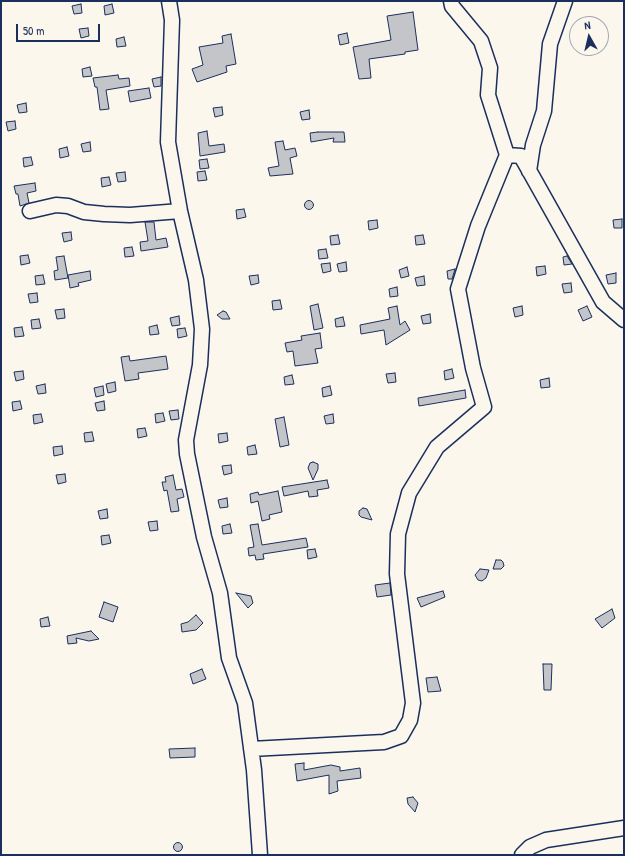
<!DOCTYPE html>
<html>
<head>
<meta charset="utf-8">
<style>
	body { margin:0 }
	#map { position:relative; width:625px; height:856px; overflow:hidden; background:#fbf7ec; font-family:"Patrick Hand",sans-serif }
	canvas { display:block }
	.frame { position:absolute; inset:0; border:2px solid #1b2f5e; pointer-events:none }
	.north { position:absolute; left:569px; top:16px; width:40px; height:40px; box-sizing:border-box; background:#fbf7ec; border:1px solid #a1a7b3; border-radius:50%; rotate:352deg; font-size:11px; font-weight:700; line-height:16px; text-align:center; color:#1b2f5e }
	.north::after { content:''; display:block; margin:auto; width:14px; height:18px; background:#1b2f5e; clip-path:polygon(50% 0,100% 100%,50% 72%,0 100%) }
	.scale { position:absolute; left:16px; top:24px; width:84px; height:18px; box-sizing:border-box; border:2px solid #1b2f5e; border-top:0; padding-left:5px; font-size:12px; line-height:14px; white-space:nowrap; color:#1b2f5e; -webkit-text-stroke:3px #fbf7ec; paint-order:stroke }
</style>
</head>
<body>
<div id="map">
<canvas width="625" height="856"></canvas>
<div class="frame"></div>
<div class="north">N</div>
<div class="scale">50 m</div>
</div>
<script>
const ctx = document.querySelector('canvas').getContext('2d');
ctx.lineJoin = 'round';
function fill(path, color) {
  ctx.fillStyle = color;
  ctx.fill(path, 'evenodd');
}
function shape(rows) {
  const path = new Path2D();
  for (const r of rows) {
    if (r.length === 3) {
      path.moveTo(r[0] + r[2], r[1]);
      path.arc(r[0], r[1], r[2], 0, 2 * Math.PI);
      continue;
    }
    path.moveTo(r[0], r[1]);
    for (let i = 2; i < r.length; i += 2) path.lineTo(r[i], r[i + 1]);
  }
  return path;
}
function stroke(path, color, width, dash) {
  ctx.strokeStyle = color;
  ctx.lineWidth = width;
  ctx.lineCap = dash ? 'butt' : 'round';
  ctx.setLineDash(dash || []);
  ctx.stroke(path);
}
const building = shape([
	[81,4,82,13,74,14,72,6,81,4],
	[112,4,114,13,105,15,104,6,112,4],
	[413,12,418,50,405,52,405,54,369,59,371,78,359,79,353,47,391,40,387,16,413,12],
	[88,28,89,36,81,38,79,29,88,28],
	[347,33,349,43,340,45,338,35,347,33],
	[231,34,236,64,226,66,227,72,197,82,192,69,203,65,199,47,223,43,222,36,231,34],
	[124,37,126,46,117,47,116,39,124,37],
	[90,67,92,76,83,77,82,69,90,67],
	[118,75,119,79,129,78,130,86,106,90,109,109,100,110,97,87,95,87,93,78,118,75],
	[161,77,161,86,154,87,152,79,161,77],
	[149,88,151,98,130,102,128,91,149,88],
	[26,103,27,112,19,113,17,105,26,103],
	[222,107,223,115,215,117,213,108,222,107],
	[309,110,310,119,302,120,300,112,309,110],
	[15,121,16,129,8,131,6,122,15,121],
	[207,131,209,146,224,144,225,152,200,156,198,133,207,131],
	[318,132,344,132,345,142,333,142,334,138,311,142,310,133,318,132],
	[283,141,285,150,295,148,297,156,290,158,293,174,270,176,268,168,279,166,275,142,283,141],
	[90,142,91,151,83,152,81,144,90,142],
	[67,147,69,156,60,158,59,149,67,147],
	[31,157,33,165,24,167,23,158,31,157],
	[207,159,209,168,200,169,199,160,207,159],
	[205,171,207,180,198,181,197,172,205,171],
	[125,172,126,181,118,182,116,173,125,172],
	[109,177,111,185,102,187,101,178,109,177],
	[35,183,36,191,27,193,29,203,20,206,18,194,16,194,14,186,35,183],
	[309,205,4.5],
	[244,209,246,217,237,219,236,210,244,209],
	[622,219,622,228,614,228,613,220,622,219],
	[377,220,378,228,369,230,368,221,377,220],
	[145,222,154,222,156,240,166,238,168,247,141,251,140,242,148,241,145,222],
	[71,232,72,240,64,242,62,233,71,232],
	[338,235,340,244,331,245,330,236,338,235],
	[423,235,425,244,416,245,415,236,423,235],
	[132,247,134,256,125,257,124,248,132,247],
	[326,249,328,258,319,259,318,250,326,249],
	[28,255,30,263,21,265,20,256,28,255],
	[64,256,68,278,55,280,54,271,58,270,56,257,64,256],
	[567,256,572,264,564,265,563,257,567,256],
	[346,262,347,271,339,272,337,264,346,262],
	[330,263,331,271,323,273,321,264,330,263],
	[545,266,546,274,537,276,536,267,545,266],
	[407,267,409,276,401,278,399,270,407,267],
	[455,269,452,279,448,279,447,271,455,269],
	[90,271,91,280,78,283,79,286,70,288,68,275,90,271],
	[616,273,616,283,608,284,606,275,616,273],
	[43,275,45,284,36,285,35,276,43,275],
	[258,275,259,283,251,285,249,276,258,275],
	[424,276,425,285,417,286,415,278,424,276],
	[571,283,572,292,564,293,562,284,571,283],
	[397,287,398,296,390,297,389,289,397,287],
	[37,293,38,302,30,303,28,294,37,293],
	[280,300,282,309,273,310,272,301,280,300],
	[318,304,323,328,314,330,310,306,318,304],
	[397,306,400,325,405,321,410,330,386,345,384,330,361,334,360,325,390,319,388,308,397,306],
	[522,306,523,315,515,317,513,308,522,306],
	[587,306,592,317,583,321,578,310,587,306],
	[64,309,65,318,57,319,55,310,64,309],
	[223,311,226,312,230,319,222,319,217,315,223,311],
	[430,314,431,323,423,324,421,316,430,314],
	[179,316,180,325,172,326,170,318,179,316],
	[343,317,345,326,336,327,335,319,343,317],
	[39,319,41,328,32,329,31,320,39,319],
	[157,325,159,334,150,335,149,327,157,325],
	[22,327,24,336,15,337,14,328,22,327],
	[185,328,187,336,178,338,177,329,185,328],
	[320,333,322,348,315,349,318,363,295,366,293,351,287,352,285,343,302,340,301,336,320,333],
	[129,356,130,361,166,356,168,369,138,373,139,379,125,381,121,357,129,356],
	[452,369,454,378,445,380,444,371,452,369],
	[23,371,24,379,16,381,14,372,23,371],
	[395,373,396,382,388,383,386,374,395,373],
	[292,375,294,384,285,385,284,377,292,375],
	[549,378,550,387,541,388,540,380,549,378],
	[115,382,116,391,108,393,106,384,115,382],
	[45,384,46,393,38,394,36,386,45,384],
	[103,386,104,395,96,397,94,388,103,386],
	[330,386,332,395,323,397,322,388,330,386],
	[465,390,466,398,419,406,418,398,465,390],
	[20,401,22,409,13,411,12,402,20,401],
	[104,401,105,410,97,411,95,403,104,401],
	[178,410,179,419,171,420,169,411,178,410],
	[163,413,165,421,156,423,155,414,163,413],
	[41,414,43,422,34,424,33,415,41,414],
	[333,414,334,423,326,424,324,416,333,414],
	[284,417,289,445,280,447,275,419,284,417],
	[145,428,147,436,138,438,137,429,145,428],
	[92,432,94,441,85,442,84,433,92,432],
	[227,433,228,441,219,443,218,434,227,433],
	[255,445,257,454,248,455,247,447,255,445],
	[62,446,63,454,54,456,53,447,62,446],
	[313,462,318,464,318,469,313,480,308,468,310,463,313,462],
	[231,465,232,473,224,475,222,466,231,465],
	[65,474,66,482,58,484,56,475,65,474],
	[173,475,176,490,182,489,184,497,177,499,179,511,171,512,167,490,164,491,162,482,166,482,165,477,173,475],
	[327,480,329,488,317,490,318,496,309,497,308,491,284,496,282,487,327,480],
	[278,491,282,512,269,515,270,519,262,521,258,501,251,503,250,494,258,492,259,495,278,491],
	[227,498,228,507,220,508,218,500,227,498],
	[363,508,367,509,372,520,361,517,359,515,359,511,363,508],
	[107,509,108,518,100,519,98,511,107,509],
	[157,521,158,530,150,531,148,522,157,521],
	[230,524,232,533,223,534,222,526,230,524],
	[258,524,262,545,306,538,308,547,263,554,264,559,256,560,255,555,249,556,248,548,254,547,250,525,258,524],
	[109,535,111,543,102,545,101,536,109,535],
	[315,549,317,557,308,559,307,550,315,549],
	[496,560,501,560,503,562,504,566,501,569,493,569,496,560],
	[480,569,489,570,486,578,482,581,478,580,475,575,480,569],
	[390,583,391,595,377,597,375,585,390,583],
	[443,591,445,597,421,607,417,598,443,591],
	[236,593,251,596,253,603,248,608,236,593],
	[104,602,118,607,113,622,99,617,104,602],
	[612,609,615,618,602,628,595,619,612,609],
	[196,615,203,623,196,630,182,632,181,624,188,622,196,615],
	[48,617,50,626,41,627,40,619,48,617],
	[91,631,99,639,89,641,76,638,77,643,68,644,67,636,91,631],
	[543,664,552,664,551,690,544,690,543,664],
	[202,669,206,679,193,684,190,674,202,669],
	[437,677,441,691,428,692,426,678,437,677],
	[195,748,195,757,170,758,169,749,195,748],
	[304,763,304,770,331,765,340,767,340,771,360,768,361,778,337,781,338,791,329,794,329,775,297,781,295,764,304,763],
	[413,797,418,803,415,812,408,804,407,798,413,797],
	[178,847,4.5]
]);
const minor = shape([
	[169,1,172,20,168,142,180,211,196,280,202,329,200,365,186,440,187,454,204,537,220,593,229,658,245,703,254,770,260,855],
	[451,1,452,6,481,41,490,68,488,95,507,155,521,156,603,302,624,320],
	[529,171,533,145,544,111,550,44,565,1],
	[30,211,56,205,68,206,84,212,104,214,130,215,180,211],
	[251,749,384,742,401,736,410,720,413,703,397,574,398,534,409,493,437,447,484,407,473,368,458,289,478,226,507,155],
	[522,855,530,847,546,840,624,828]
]);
fill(building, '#c3c5c9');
stroke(building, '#1b2f5e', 1);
stroke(minor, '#1b2f5e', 17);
stroke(minor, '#fbf7ec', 14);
</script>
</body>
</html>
